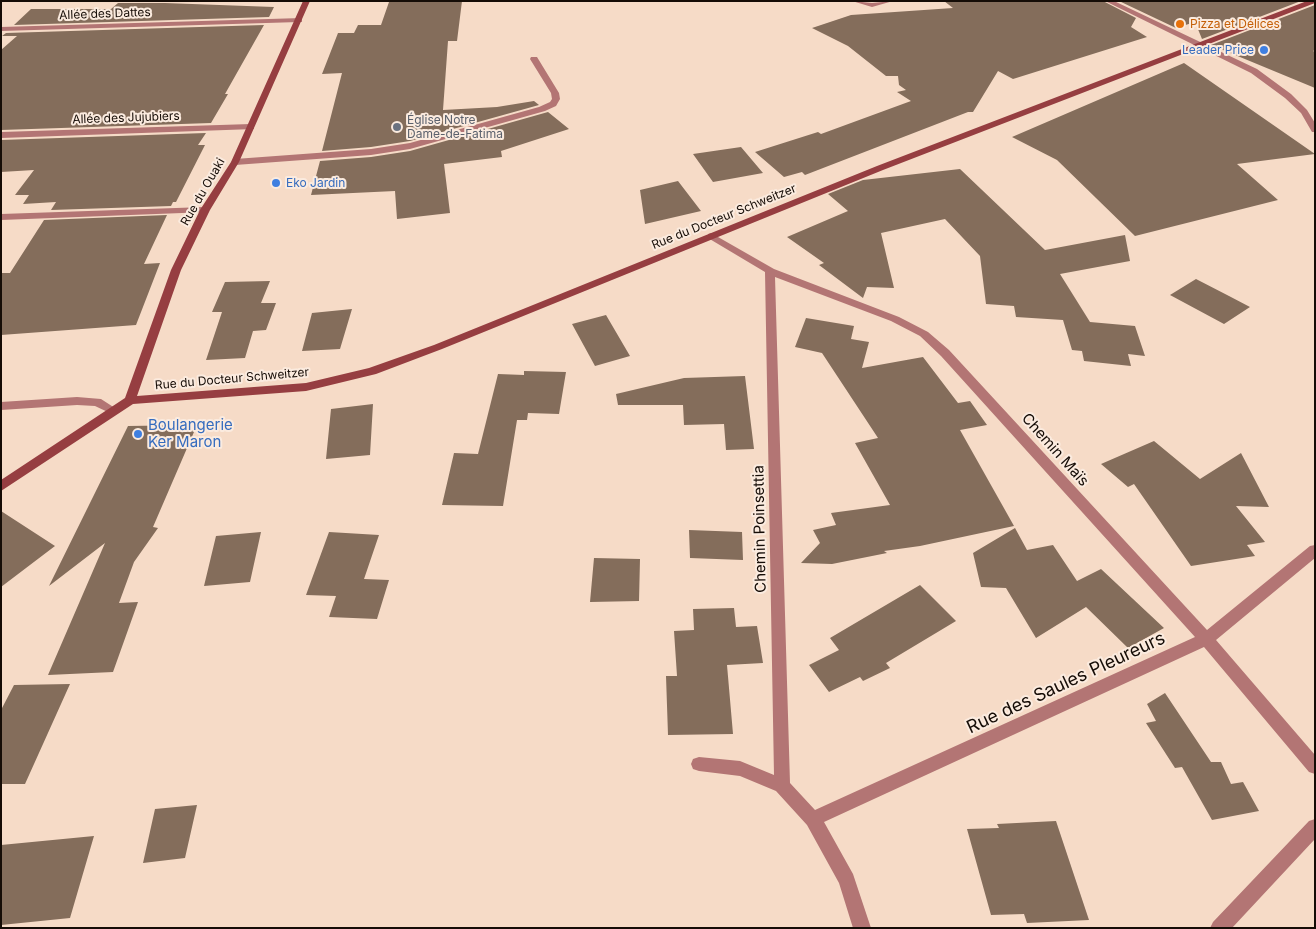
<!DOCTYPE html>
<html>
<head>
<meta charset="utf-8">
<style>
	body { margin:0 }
	#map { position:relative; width:1316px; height:929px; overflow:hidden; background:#f6dbc7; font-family:Inter,sans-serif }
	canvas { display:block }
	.frame { position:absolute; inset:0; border:2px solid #150c06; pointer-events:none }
</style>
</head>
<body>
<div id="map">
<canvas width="1316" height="929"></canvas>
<div class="frame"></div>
</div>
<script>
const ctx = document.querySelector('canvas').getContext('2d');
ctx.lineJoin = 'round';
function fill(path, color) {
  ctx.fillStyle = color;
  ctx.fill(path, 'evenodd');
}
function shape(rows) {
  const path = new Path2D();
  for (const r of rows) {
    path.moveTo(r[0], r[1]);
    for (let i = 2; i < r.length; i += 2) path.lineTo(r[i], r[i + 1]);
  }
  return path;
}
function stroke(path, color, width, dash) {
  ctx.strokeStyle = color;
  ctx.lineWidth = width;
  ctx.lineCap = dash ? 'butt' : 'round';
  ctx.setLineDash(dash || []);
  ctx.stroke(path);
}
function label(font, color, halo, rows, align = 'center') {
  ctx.font = font + ' Inter,sans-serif';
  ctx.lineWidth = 4;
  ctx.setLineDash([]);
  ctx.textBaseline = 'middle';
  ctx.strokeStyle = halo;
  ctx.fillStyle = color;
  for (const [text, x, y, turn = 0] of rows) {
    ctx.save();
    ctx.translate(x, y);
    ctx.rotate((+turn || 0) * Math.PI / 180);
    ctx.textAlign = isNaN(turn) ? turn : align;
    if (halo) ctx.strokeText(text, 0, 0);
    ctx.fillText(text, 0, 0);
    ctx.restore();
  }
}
const building = shape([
	[462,1,457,41,448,41,443,110,497,107,534,101,539,105,410,141,371,147,322,151,342,73,322,74,338,33,354,33,358,25,381,25,389,2],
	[944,1,1103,1,1136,18,1131,27,1147,37,1013,79,998,71,973,112,968,112,805,175,802,172,784,177,755,152,818,132,821,134,911,101,897,92,906,90,899,85,898,76,886,76,848,46,812,28,851,15,953,8],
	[1119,1,1301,1,1202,39,1195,22,1176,28],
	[118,3,165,3,274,7,269,17,14,25,31,9,111,9],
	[1315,5,1315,50,1313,51,1315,52,1315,88,1211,45],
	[264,25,225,94,228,94,211,123,1,130,1,50,17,36,2,36,6,33],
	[1184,63,1315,154,1237,164,1278,200,1135,236,1057,160,1012,137],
	[548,112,569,129,501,151,502,157,444,164,450,213,397,219,395,191,311,195,320,161,371,157,410,151],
	[206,133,198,145,205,145,176,202,173,202,171,206,51,210,56,202,23,204,29,195,15,195,34,170,1,172,1,140],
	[741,147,763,173,713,182,693,154],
	[960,169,1045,250,1125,235,1130,261,1060,274,1090,322,1135,326,1145,356,1128,354,1131,366,1084,361,1082,351,1072,350,1063,320,1016,317,1014,306,986,304,980,256,945,219,881,233,894,288,867,287,863,298,819,265,824,263,787,237,848,211,828,194,863,180],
	[678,181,701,211,645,224,640,190],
	[167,215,144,264,160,263,136,325,1,335,1,273,10,273,44,220],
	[1196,279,1229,296,1250,307,1224,324,1170,295],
	[270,281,261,303,276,303,266,330,253,331,245,358,206,360,222,312,212,312,225,282],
	[352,309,340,349,302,351,312,313],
	[606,315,630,356,595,366,572,324],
	[806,318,854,326,851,339,869,342,862,368,923,357,958,403,970,401,987,425,960,430,1014,526,920,546,884,551,887,553,832,564,801,563,820,543,813,530,836,525,831,513,890,505,855,443,878,438,822,353,795,347],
	[524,371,566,372,559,414,528,413,527,420,517,420,503,506,442,505,454,453,478,454,498,374,524,375],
	[745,376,754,449,726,450,724,424,684,425,683,405,618,405,616,394,684,378],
	[373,404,370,455,326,459,331,409],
	[197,425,153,527,158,528,134,562,119,603,138,602,113,672,48,675,105,543,49,586,128,426],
	[1154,441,1200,479,1241,453,1269,507,1236,506,1265,542,1247,545,1255,556,1191,566,1134,484,1128,487,1101,464],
	[1,511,55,546,1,587],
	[1015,528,1027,550,1053,545,1077,581,1101,569,1164,628,1128,648,1086,607,1036,638,1006,588,981,587,973,553],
	[689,530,742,532,743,560,690,558],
	[261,532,250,582,204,586,216,536],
	[329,532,379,535,364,579,389,580,377,619,329,617,336,596,306,595],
	[594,558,640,559,639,601,590,602],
	[920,585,956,621,886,663,890,668,863,681,860,677,829,692,809,665,839,650,830,638],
	[734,608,736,627,757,626,763,663,727,665,733,734,668,735,666,676,677,676,674,631,694,630,693,609],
	[70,684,25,784,1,784,1,710,14,685],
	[1165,693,1211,762,1221,762,1231,784,1243,782,1259,811,1212,820,1182,767,1175,768,1146,723,1156,721,1147,704],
	[197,805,185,858,143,863,155,809],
	[1056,821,1089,920,1027,923,1024,914,991,915,967,829,999,828,997,824],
	[94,836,70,918,1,925,1,845]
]);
const street = shape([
	[852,1,872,3,893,1,872,7,852,1],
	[1105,1,1114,1,1257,69,1291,94,1307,110,1315,123,1315,132,1312,132,1301,113,1285,98,1251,73,1105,1],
	[302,18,302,22,299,22,1,31,1,27,302,18],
	[531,57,537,57,559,93,560,99,556,106,545,111,410,149,371,155,235,165,231,162,235,159,371,149,410,143,539,107,550,102,552,99,551,93,530,59,531,57],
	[251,124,254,125,254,129,1,138,1,132,251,124],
	[205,207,208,208,208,212,1,220,1,214,205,207],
	[711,233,774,269,899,317,928,332,949,350,1207,630,1310,546,1315,545,1315,558,1216,640,1315,755,1315,774,1309,772,1204,647,824,822,853,874,871,928,853,928,839,883,807,825,776,791,740,776,699,771,693,769,691,764,693,759,699,757,740,761,774,775,765,272,708,238,708,234,711,233],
	[775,277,891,321,920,336,941,356,1195,637,815,810,790,783,775,277],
	[77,397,101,399,118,410,112,414,95,406,77,405,1,410,1,402,77,397],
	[1315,819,1315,839,1232,928,1210,928,1213,922,1309,821,1315,819]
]);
const secondary = shape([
	[303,1,310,1,239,162,210,210,181,270,137,396,306,383,369,368,434,345,877,166,1307,1,1315,1,1315,3,883,170,442,349,376,374,306,391,133,404,1,491,1,480,125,398,171,270,200,210,231,162,303,1]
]);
const markers = [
	[1180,24,5,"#e8710a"],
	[1264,50,5,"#3f7fe0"],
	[397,127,5,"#6b7280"],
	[276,183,5,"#3f7fe0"],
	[138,434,5,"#3f7fe0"]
];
const farStreetnames = [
	["Allée des Dattes",105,14,-2],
	["Allée des Jujubiers",126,118,-2],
	["Rue du Ouaki",203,192,-60],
	["Rue du Docteur Schweitzer",724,217,-22],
	["Rue du Docteur Schweitzer",232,379,-5]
];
const farFoodnames = [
	["Pizza et Délices",1190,24]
];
const farShopnames = [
	["Leader Price",1254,50],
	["Eko Jardin",286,183,"left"]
];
const farWorshipnames = [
	["Église Notre",407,120],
	["Dame-de-Fatima",407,134]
];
const shopNames = [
	["Boulangerie",148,425],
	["Ker Maron",148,442]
];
const streetNames = [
	["Chemin Maïs",1055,450,48],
	["Chemin Poinsettia",760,529,-91]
];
const nearStreetnames = [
	["Rue des Saules Pleureurs",1066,683,-25]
];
fill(building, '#846d5b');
fill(street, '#b37574');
fill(secondary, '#963e41');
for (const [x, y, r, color] of markers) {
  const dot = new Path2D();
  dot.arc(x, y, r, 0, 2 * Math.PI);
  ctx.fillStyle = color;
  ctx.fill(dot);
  stroke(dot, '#fbebdf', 2);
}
label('12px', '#150c06', '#fbebdf', farStreetnames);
label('12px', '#c56008', '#fbebdf', farFoodnames, 'left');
label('12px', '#366cbe', '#fbebdf', farShopnames, 'right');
label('12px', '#5b616d', '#fbebdf', farWorshipnames, 'left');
label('15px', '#366cbe', '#fbebdf', shopNames, 'left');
label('15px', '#150c06', '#fbebdf', streetNames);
label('18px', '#150c06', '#fbebdf', nearStreetnames);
</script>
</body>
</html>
